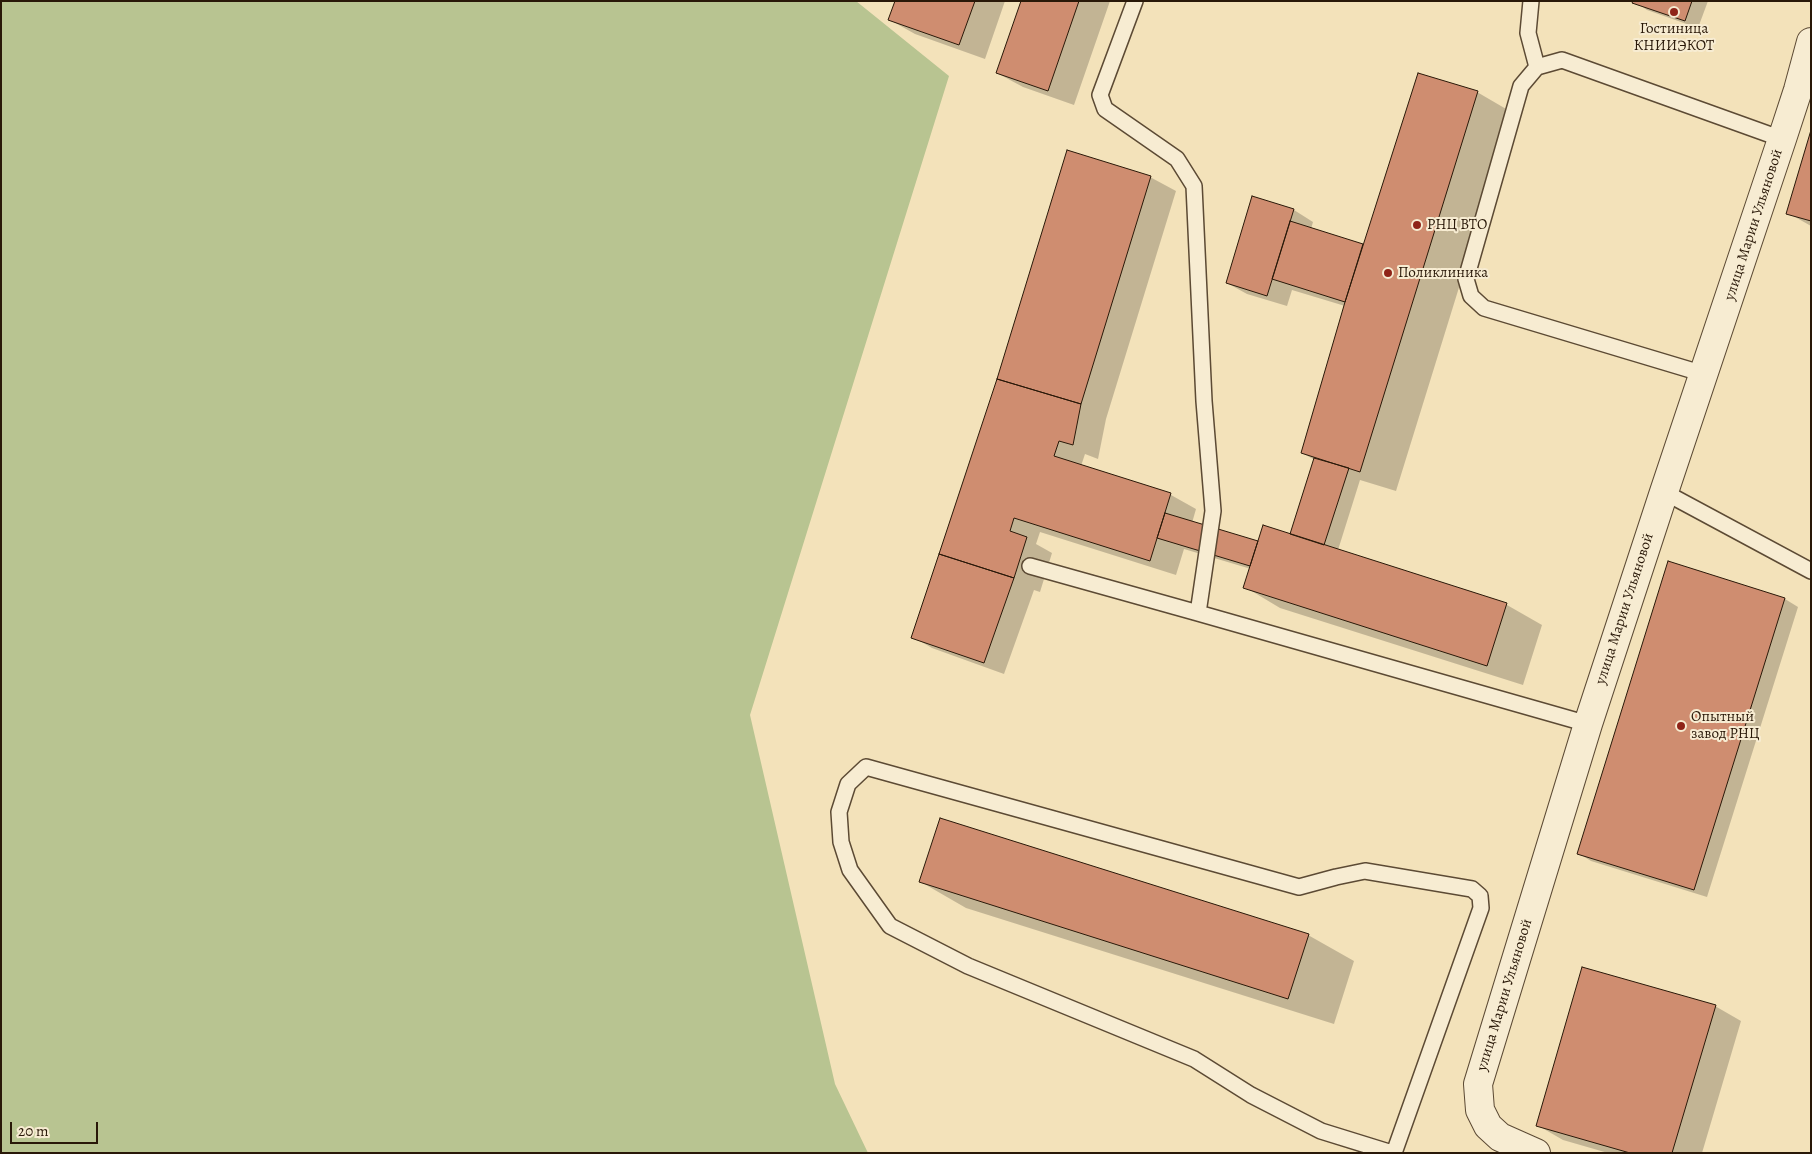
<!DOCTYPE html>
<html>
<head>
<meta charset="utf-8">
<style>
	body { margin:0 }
	#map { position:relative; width:1812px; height:1154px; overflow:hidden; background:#f3e2ba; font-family:Alegreya,serif }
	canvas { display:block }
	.frame { position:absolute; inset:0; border:2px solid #291808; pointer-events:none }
	.scale { position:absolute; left:10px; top:1122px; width:88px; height:22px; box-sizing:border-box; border:2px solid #291808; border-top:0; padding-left:6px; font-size:15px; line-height:18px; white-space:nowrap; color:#291808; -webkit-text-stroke:4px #f7ecd2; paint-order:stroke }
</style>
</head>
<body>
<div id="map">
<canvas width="1812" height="1154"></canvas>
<div class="frame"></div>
<div class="scale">20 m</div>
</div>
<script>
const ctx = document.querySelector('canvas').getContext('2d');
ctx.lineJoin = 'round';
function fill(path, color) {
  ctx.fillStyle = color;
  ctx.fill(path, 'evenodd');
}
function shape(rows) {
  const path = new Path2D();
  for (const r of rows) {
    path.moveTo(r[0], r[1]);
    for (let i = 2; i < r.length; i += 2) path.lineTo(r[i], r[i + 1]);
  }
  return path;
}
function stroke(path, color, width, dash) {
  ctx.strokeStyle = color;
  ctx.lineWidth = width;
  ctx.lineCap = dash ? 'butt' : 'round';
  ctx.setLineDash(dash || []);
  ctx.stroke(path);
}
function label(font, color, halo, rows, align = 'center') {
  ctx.font = font + ' Alegreya,serif';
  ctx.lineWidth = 4;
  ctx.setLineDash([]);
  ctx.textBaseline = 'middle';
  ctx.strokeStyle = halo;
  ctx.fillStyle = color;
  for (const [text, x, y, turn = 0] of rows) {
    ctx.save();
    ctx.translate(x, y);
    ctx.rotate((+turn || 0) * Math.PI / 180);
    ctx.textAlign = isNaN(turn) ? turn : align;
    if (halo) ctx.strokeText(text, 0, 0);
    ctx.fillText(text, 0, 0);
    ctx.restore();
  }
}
const green = shape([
	[1,1,856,1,949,76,750,715,835,1084,868,1153,1,1153]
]);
const shadow = shape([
	[896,1,1005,1,985,59,915,34,890,20],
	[1022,1,1110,1,1074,105,1023,87,997,73],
	[1634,1,1708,1,1698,28,1647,10],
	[1477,92,1513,113,1396,491,1360,480,1338,550,1507,605,1542,625,1523,685,1280,608,1245,587,1251,569,1184,549,1176,575,1040,532,1036,544,1052,553,1040,592,1034,590,1004,674,932,648,913,637,1150,177,1176,191,1106,419,1098,459,1085,454,1081,466,1171,495,1196,509,1192,523,1259,543,1296,537,1315,460,1302,453,1345,306,1292,290,1287,306,1247,294,1227,283,1253,198,1294,210,1313,222,1311,229,1364,246],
	[1811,135,1811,226,1788,213],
	[1669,563,1785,599,1798,607,1707,897,1591,861,1578,853],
	[921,882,1308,935,1354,961,1334,1024,966,908],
	[1715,1006,1741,1021,1702,1153,1608,1153,1563,1140,1537,1125]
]);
const building = shape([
	[895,1,975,1,959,45,888,20,895,1],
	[1021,1,1079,1,1048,91,996,73,1021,1],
	[1633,1,1692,1,1685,21,1632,3,1633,1],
	[1418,73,1478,91,1360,472,1301,453,1345,302,1418,73],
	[1811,130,1811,221,1786,214,1811,130],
	[1067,150,1151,176,1081,404,997,379,1067,150],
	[1252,196,1294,209,1267,296,1226,283,1252,196],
	[1290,221,1363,244,1345,302,1272,279,1290,221],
	[997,379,1081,404,1073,445,1059,441,1054,456,1171,493,1150,561,1014,518,1010,531,1027,537,1014,578,939,554,997,379],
	[1314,458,1349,468,1324,545,1290,534,1314,458],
	[1165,513,1258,541,1250,566,1157,538,1165,513],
	[1263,525,1507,603,1487,666,1243,588,1263,525],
	[939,554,1014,578,984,663,911,638,939,554],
	[1668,561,1785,598,1694,890,1577,854,1668,561],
	[940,818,1309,934,1288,999,919,882,940,818],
	[1582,967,1716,1005,1672,1153,1630,1153,1536,1126,1582,967]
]);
const service = shape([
	[1135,1,1100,95,1105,109,1177,159,1194,186,1204,401,1213,511,1198,613,1588,724],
	[1531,1,1528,33,1537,67],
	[1704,374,1484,308,1471,296,1466,279,1521,86,1537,67,1562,60,1782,139],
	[1664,492,1811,571],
	[1030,566,1198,613],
	[1392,1153,1321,1131,1251,1095,1194,1059,968,966,890,926,850,870,841,842,839,812,848,784,866,767,1299,887,1336,877,1365,871,1472,889,1480,896,1481,908,1394,1153]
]);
const minor = shape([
	[1536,1153,1500,1137,1488,1126,1480,1110,1478,1084,1588,724,1664,492,1782,139,1798,90,1811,42]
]);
const markers = [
	[1674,12,5,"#8f2418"],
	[1417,225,5,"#8f2418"],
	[1388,273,5,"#8f2418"],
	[1681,726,5,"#8f2418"]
];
const poiNames = [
	["Гостиница",1674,29,"center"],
	["КНИИЭКОТ",1674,46,"center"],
	["РНЦ ВТО",1427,225],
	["Поликлиника",1398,273],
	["Опытный",1691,717],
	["завод РНЦ",1691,734]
];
const streetNames = [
	["улица Марии Ульяновой",1754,225,-72],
	["улица Марии Ульяновой",1625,609,-72],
	["улица Марии Ульяновой",1505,995,-73]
];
fill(green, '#b8c491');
fill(shadow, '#0003');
fill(building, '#cf8d70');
stroke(building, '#291808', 1);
stroke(service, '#5c4a34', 18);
stroke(minor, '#5c4a34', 30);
stroke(service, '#f7ecd2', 15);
stroke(minor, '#f7ecd2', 28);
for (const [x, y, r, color] of markers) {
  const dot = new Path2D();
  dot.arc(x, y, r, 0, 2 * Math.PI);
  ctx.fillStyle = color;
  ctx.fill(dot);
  stroke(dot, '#f7ecd2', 2);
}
label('15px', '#291808', '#f7ecd2', poiNames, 'left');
label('15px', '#291808', '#f7ecd2', streetNames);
</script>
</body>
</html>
